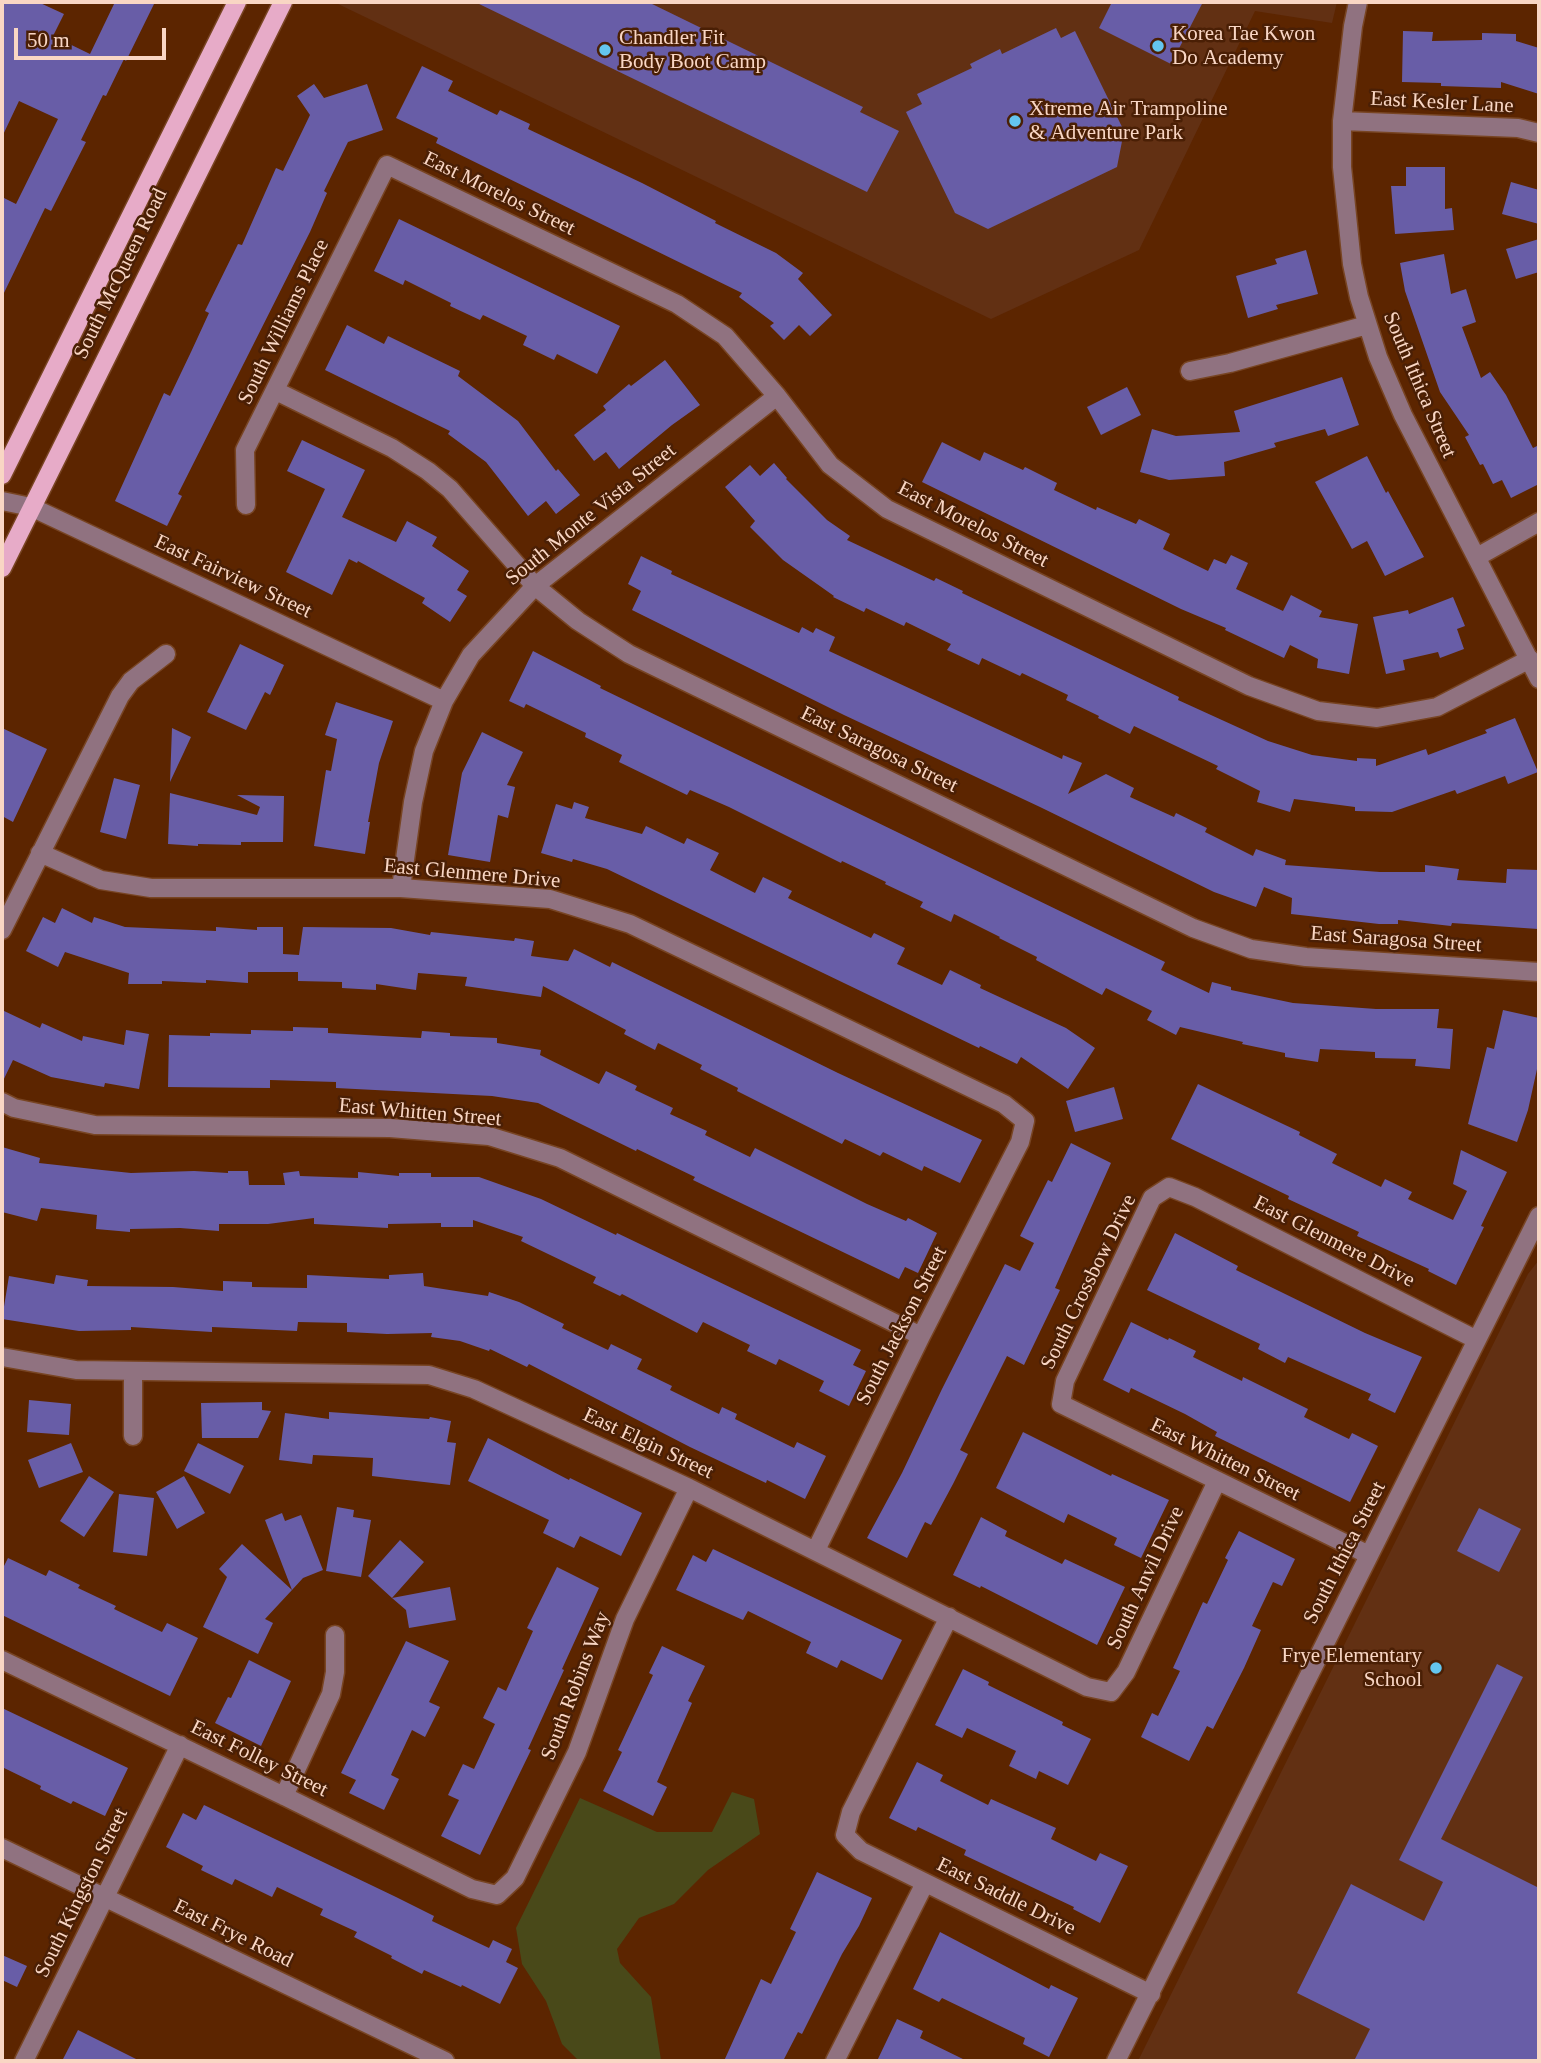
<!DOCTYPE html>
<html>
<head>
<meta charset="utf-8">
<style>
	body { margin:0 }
	#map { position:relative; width:1541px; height:2063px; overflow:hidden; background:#5c2500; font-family:Georgia,serif }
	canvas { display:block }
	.frame { position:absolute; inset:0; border:4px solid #f9d6c4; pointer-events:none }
	.scale { position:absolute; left:14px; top:28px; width:152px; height:32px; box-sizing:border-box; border:4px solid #f9d6c4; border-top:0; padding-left:9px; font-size:21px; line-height:24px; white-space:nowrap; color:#f9d6c4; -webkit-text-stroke:5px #4a1f05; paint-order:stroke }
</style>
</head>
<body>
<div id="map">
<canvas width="1541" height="2063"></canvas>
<div class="frame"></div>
<div class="scale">50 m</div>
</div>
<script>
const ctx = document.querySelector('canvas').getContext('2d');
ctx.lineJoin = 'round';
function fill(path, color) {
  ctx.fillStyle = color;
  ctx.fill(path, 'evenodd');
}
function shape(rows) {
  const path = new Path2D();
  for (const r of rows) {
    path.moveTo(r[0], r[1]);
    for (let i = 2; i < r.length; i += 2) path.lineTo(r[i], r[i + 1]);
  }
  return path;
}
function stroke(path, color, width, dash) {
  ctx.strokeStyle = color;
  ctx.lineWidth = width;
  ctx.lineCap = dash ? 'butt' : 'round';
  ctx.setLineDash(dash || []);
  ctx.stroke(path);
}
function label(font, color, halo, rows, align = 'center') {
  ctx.font = font + ' Georgia,serif';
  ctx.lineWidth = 5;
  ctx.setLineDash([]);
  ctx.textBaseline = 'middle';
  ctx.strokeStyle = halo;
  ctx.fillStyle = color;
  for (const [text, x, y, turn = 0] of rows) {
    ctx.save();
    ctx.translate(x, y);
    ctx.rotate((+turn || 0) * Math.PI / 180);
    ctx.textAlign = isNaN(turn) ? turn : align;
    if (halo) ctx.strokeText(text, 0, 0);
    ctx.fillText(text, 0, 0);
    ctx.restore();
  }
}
const built = shape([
	[334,2,1337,2,1332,23,1255,11,1139,250,991,319],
	[1539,1260,1539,2061,1138,2061,1528,1274]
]);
const green = shape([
	[732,1792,754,1799,760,1834,708,1870,674,1904,639,1918,617,1949,620,1963,651,1997,661,2060,579,2061,562,2044,546,2001,522,1964,516,1928,580,1798,657,1832,712,1832]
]);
const building = shape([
	[2,2,38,2,64,14,53,36,90,54,115,2,155,2,126,61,124,59,106,96,103,95,81,140,86,142,51,211,45,208,2,297,2,197,16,204,58,119,19,101,2,137],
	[475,2,648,2,863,107,860,112,899,131,867,192],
	[1112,2,1203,2,1171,64,1099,28],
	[1056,28,1061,38,1075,31,1124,131,1117,167,988,229,955,213,906,112,922,104,917,94,972,68,970,64,1000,49,1002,54],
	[1403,31,1433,32,1432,41,1482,40,1482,33,1516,34,1516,41,1539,48,1539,94,1501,82,1501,88,1441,86,1441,83,1402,82],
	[422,66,453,81,448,91,497,115,500,110,530,124,528,129,642,183,716,221,715,223,776,253,803,273,798,279,832,315,810,336,799,325,784,340,770,326,774,323,739,297,742,293,436,143,438,138,396,118],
	[314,84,324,98,367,84,383,130,348,142,324,191,327,193,310,232,178,494,182,496,167,526,115,501,164,393,170,396,191,352,209,313,205,311,238,244,242,245,276,168,283,171,310,115,297,96],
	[1406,167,1445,167,1445,209,1452,208,1454,230,1395,234,1391,186,1406,186],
	[1511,182,1539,190,1539,224,1502,214],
	[399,219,620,326,597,374,557,354,554,360,523,345,527,336,483,315,480,320,450,306,451,303,405,280,403,285,374,271],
	[1539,239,1539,272,1516,279,1506,249],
	[1306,250,1318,294,1276,305,1278,309,1248,318,1236,276,1277,264,1275,259],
	[1444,254,1451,294,1466,289,1476,322,1462,327,1481,378,1490,372,1506,395,1533,448,1539,445,1539,484,1511,498,1502,480,1493,484,1483,464,1480,465,1465,437,1469,435,1440,392,1405,291,1400,263],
	[347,325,384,344,388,336,460,371,458,376,518,421,556,471,558,469,580,495,556,514,546,501,528,516,486,462,448,434,450,431,325,370],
	[665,360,700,405,672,425,619,469,606,452,594,461,574,435,606,410,603,406,629,384,631,386],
	[1342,377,1359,425,1328,436,1325,429,1274,443,1276,447,1224,462,1225,476,1169,480,1140,472,1152,429,1176,436,1240,432,1234,411],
	[1127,387,1141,415,1101,435,1087,407],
	[302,440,365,470,342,517,396,542,407,521,437,537,432,546,469,571,457,590,467,596,450,622,422,603,425,598,358,561,357,563,349,559,332,595,286,572,325,489,287,471],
	[942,442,980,461,984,452,1023,470,1025,467,1057,483,1054,490,1096,510,1097,507,1136,524,1139,519,1170,534,1163,549,1208,571,1214,559,1226,564,1231,555,1248,563,1236,589,1283,611,1291,595,1322,611,1319,617,1358,624,1349,674,1317,668,1318,659,1290,645,1284,658,1225,630,1226,628,1181,609,922,482],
	[1367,456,1386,493,1388,491,1424,557,1385,576,1367,541,1352,549,1315,482],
	[774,463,787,478,786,479,827,520,850,536,847,540,934,581,936,578,963,591,962,593,1179,697,1178,700,1268,741,1312,755,1357,761,1357,758,1376,759,1376,766,1426,749,1428,755,1487,733,1485,730,1515,718,1538,772,1508,784,1505,776,1457,794,1455,790,1392,812,1355,811,1355,807,1294,799,1290,812,1257,802,1260,791,1216,769,1218,766,1134,726,1130,734,1098,718,1099,716,1066,700,1068,695,1022,673,1020,676,982,658,979,665,947,650,951,644,906,622,904,626,866,608,864,612,833,597,834,596,783,560,750,527,755,521,725,487,750,465,760,476],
	[641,556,672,571,671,574,799,633,802,627,813,633,816,628,835,637,829,651,1062,759,1063,755,1082,763,1068,794,1106,774,1134,788,1130,797,1174,817,1176,813,1207,828,1205,832,1253,856,1256,849,1286,860,1285,865,1380,872,1425,872,1425,865,1459,869,1457,880,1506,883,1507,869,1539,870,1538,929,1452,923,1451,926,1398,920,1398,924,1379,924,1291,914,1292,898,1264,887,1256,907,1214,892,1040,807,844,715,632,610,641,591,628,584],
	[1453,597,1465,626,1457,629,1464,649,1440,658,1438,652,1403,660,1405,670,1386,674,1373,617,1408,610,1409,614],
	[240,644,284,665,270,695,265,692,246,730,207,712],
	[533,651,601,686,600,688,1165,962,1161,970,1209,993,1212,982,1231,987,1231,990,1293,1003,1376,1009,1439,1009,1437,1028,1453,1029,1450,1069,1415,1066,1416,1059,1375,1058,1375,1052,1320,1049,1318,1062,1285,1057,1285,1053,1242,1044,1243,1042,1180,1027,1176,1035,1147,1020,1152,1011,1106,988,1102,995,1036,960,1037,957,999,938,1000,937,954,914,951,922,920,907,923,902,885,884,886,882,842,861,841,863,729,807,690,790,687,795,619,762,622,755,585,737,586,733,526,704,524,708,509,701],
	[336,702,393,721,379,763,368,822,370,822,365,854,314,846,326,770,331,771,337,739,325,735],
	[2,728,47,749,13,822,2,816],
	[172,728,191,737,170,782],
	[482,732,523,752,507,785,515,787,508,818,498,815,490,862,448,855,462,773],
	[114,778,140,785,126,839,100,832],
	[170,793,257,815,260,807,237,795,284,796,283,842,241,842,241,845,198,844,198,846,168,844],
	[574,802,589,807,585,818,642,834,646,826,684,844,687,838,719,853,710,870,755,893,763,877,792,891,788,898,871,938,874,933,905,948,897,964,942,985,950,970,981,985,980,988,1066,1028,1095,1048,1068,1089,1021,1057,1017,1064,980,1046,979,1048,607,869,573,859,572,862,541,853,556,804,572,809],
	[62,908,92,923,94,917,125,927,216,931,216,927,257,930,257,927,283,927,283,954,299,955,303,927,391,928,430,935,431,932,514,941,515,938,534,941,531,956,568,961,574,949,610,967,612,962,838,1073,982,1140,960,1183,924,1166,922,1171,883,1152,880,1156,845,1139,842,1144,737,1091,738,1088,700,1069,702,1065,658,1043,655,1050,624,1034,626,1030,543,986,541,997,465,986,467,977,418,973,416,990,376,984,376,990,342,988,342,982,298,981,298,972,248,972,248,983,206,980,206,983,162,981,162,984,128,984,129,973,65,952,58,967,26,951,43,917,55,923],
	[2,1010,40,1028,42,1023,82,1041,83,1036,124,1045,126,1030,149,1034,139,1089,105,1083,104,1087,51,1077,13,1060,2,1083],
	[1503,1010,1539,1018,1539,1060,1528,1110,1517,1142,1468,1124,1487,1047,1494,1049],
	[293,1027,328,1028,328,1033,421,1038,422,1031,450,1033,450,1036,497,1038,497,1043,541,1050,540,1055,599,1084,606,1071,637,1086,635,1090,673,1108,670,1114,707,1131,705,1135,750,1157,755,1148,867,1204,906,1221,908,1218,937,1233,918,1273,905,1267,899,1279,693,1180,695,1177,637,1149,636,1151,538,1103,492,1096,336,1088,336,1082,270,1080,270,1088,168,1087,169,1035,210,1036,210,1033,251,1034,251,1030,293,1031],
	[1198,1084,1300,1132,1299,1135,1337,1154,1332,1163,1381,1187,1385,1179,1412,1192,1408,1199,1453,1220,1467,1191,1453,1184,1461,1150,1507,1172,1481,1226,1484,1227,1456,1285,1428,1271,1429,1269,1357,1236,1359,1232,1288,1199,1289,1196,1171,1139],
	[1114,1087,1123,1119,1075,1132,1066,1101],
	[1071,1143,1111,1163,1055,1288,1060,1290,1024,1365,1007,1356,960,1450,968,1454,953,1484,931,1525,925,1522,907,1558,867,1538,902,1473,942,1389,1005,1264,1020,1271,1034,1243,1020,1236,1048,1180,1052,1182],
	[2,1147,40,1158,39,1163,102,1170,131,1173,194,1171,228,1173,228,1171,248,1171,249,1185,285,1185,283,1173,299,1171,300,1176,358,1178,358,1172,399,1176,399,1173,431,1173,431,1177,479,1177,541,1199,616,1235,617,1233,861,1350,853,1365,866,1371,849,1406,819,1391,824,1381,779,1359,776,1365,747,1351,750,1345,703,1322,697,1333,622,1294,620,1296,593,1283,596,1277,521,1241,523,1237,473,1220,473,1227,441,1227,441,1223,388,1224,388,1228,314,1224,314,1218,268,1224,219,1224,219,1231,180,1228,130,1229,130,1232,96,1229,97,1215,41,1208,37,1221,2,1212],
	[1175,1233,1238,1266,1236,1270,1365,1333,1422,1357,1395,1413,1368,1400,1371,1394,1288,1357,1285,1363,1258,1349,1260,1344,1147,1290],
	[423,1273,424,1286,488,1296,489,1292,519,1302,564,1324,562,1328,608,1350,611,1344,642,1359,637,1369,672,1386,670,1390,719,1414,722,1407,737,1414,735,1419,794,1448,797,1442,826,1456,805,1499,767,1480,766,1483,690,1447,529,1364,527,1367,490,1349,489,1351,460,1341,431,1337,432,1333,387,1334,347,1332,347,1323,298,1322,297,1331,212,1327,212,1332,131,1327,131,1330,79,1331,2,1319,9,1276,54,1284,56,1275,88,1280,87,1286,173,1287,223,1291,223,1281,252,1282,252,1287,307,1288,307,1275,389,1279,389,1275],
	[1131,1322,1168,1340,1169,1338,1196,1351,1193,1357,1242,1381,1243,1377,1308,1409,1304,1417,1349,1439,1352,1433,1378,1446,1350,1502,1215,1436,1217,1432,1185,1414,1131,1388,1129,1393,1103,1380],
	[29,1400,71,1404,69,1435,27,1432],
	[262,1402,262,1410,271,1411,258,1438,202,1438,201,1403],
	[329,1412,429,1419,430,1417,451,1421,447,1442,456,1443,450,1485,372,1476,373,1458,313,1455,312,1464,279,1460,285,1413,329,1419],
	[1023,1432,1111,1476,1112,1474,1169,1500,1141,1558,1114,1545,1117,1538,1068,1514,1064,1523,996,1488],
	[488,1438,569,1480,570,1478,642,1513,621,1556,580,1536,574,1548,543,1533,549,1520,468,1481],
	[71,1443,83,1472,39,1488,28,1460],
	[198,1443,244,1466,230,1494,184,1471],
	[89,1476,114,1492,84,1537,60,1521],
	[184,1476,205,1513,177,1529,156,1492],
	[119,1494,154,1498,147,1556,113,1552],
	[337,1507,354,1510,353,1517,371,1520,361,1577,326,1571],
	[1479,1508,1521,1529,1499,1572,1457,1551],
	[282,1513,285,1521,301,1515,323,1570,303,1578,292,1590,265,1520],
	[981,1517,1007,1531,1005,1536,1062,1564,1065,1559,1125,1587,1097,1645,981,1586,980,1588,953,1575],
	[1239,1531,1295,1559,1282,1586,1273,1582,1252,1626,1261,1630,1244,1668,1213,1729,1207,1726,1189,1761,1141,1737,1152,1713,1158,1716,1180,1671,1173,1668,1203,1602,1207,1604,1228,1560,1225,1558],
	[400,1540,424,1562,392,1598,368,1576],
	[242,1544,292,1590,265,1619,273,1623,258,1654,203,1627,227,1577,219,1569],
	[713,1549,902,1640,882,1680,841,1660,837,1668,806,1653,811,1642,748,1611,743,1620,676,1590,693,1555,706,1562],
	[8,1558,46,1576,49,1570,80,1585,78,1588,116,1606,114,1609,162,1632,167,1623,198,1638,170,1696,2,1615,2,1570],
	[557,1567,599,1588,562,1669,564,1670,528,1749,531,1750,480,1855,441,1836,459,1800,448,1795,463,1764,474,1769,495,1724,483,1718,498,1687,506,1691,533,1631,527,1628],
	[450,1587,456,1620,409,1628,406,1610,392,1598],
	[406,1641,449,1661,429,1702,440,1707,425,1737,412,1730,391,1775,399,1779,384,1810,349,1793,356,1780,341,1773],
	[662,1646,705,1666,688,1701,692,1703,657,1782,667,1787,653,1816,603,1791,622,1752,618,1750,653,1675,649,1673],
	[249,1660,291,1681,261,1746,215,1723,228,1697,231,1698],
	[1497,1664,1523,1677,1441,1839,1539,1888,1539,2061,1354,2061,1370,2029,1297,1993,1351,1884,1424,1921,1443,1882,1399,1860],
	[963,1669,989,1682,988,1685,1063,1722,1062,1725,1091,1739,1068,1785,1039,1771,1036,1779,1009,1766,1016,1751,967,1728,962,1738,935,1725],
	[2,1708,128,1768,105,1816,73,1801,71,1804,40,1789,41,1786,2,1767],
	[917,1762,943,1775,940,1781,988,1805,991,1799,1056,1828,1051,1839,1096,1861,1100,1853,1128,1866,1100,1923,1073,1909,1074,1907,964,1855,966,1850,918,1827,916,1831,889,1818],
	[204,1805,396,1897,434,1916,432,1921,489,1948,493,1940,512,1949,506,1962,518,1968,500,2004,462,1985,461,1987,424,1970,422,1974,391,1958,392,1956,354,1937,357,1932,320,1915,323,1909,277,1887,272,1897,235,1879,232,1885,201,1870,203,1866,166,1847,183,1813,196,1820],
	[817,1872,872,1898,859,1926,842,1954,802,2034,798,2032,783,2061,724,2061,761,1979,771,1984,796,1932,790,1929],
	[940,1932,1049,1989,1051,1985,1078,1998,1049,2057,1023,2044,1025,2038,942,1998,939,2002,913,1989],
	[2,1955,27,1966,17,1987,2,1980],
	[897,2019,923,2031,920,2038,967,2061,877,2061],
	[78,2030,140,2061,62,2061]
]);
const minor = shape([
	[1358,2,1353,26,1342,121,1342,167,1352,264,1359,297,1378,357,1403,415,1539,679],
	[1342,121,1518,128,1539,133],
	[1190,371,1230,363,1367,325],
	[276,391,392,448,428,471,450,489,535,586,578,621,629,654,1193,928,1251,949,1306,957,1539,972],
	[2,501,31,507,444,701],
	[246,505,245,450,387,165,677,304,725,336,777,396,830,465,887,509,1249,686,1318,711,1377,718,1437,707,1530,659],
	[1477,557,1539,522],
	[40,853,101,880,151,888,401,888,550,899,630,924,1004,1104,1025,1121,1020,1142,921,1336,816,1550],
	[401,888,413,802,424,751,444,701,471,655,535,586,777,396],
	[2,930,120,696,131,681,166,654],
	[2,1102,14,1108,95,1125,390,1128,489,1136,560,1158,921,1336],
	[2,1357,76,1370,429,1375,474,1389,689,1488,1087,1687,1111,1692,1126,1672,1217,1481],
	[133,1371,133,1436],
	[1369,1555,1061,1404,1065,1381,1152,1198,1169,1187,1195,1197,1477,1340],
	[949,1617,851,1812,845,1835,861,1851,1151,1994],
	[2,1660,284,1796,472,1889,497,1895,515,1878,577,1752,625,1619,689,1488],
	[284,1796,331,1694,335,1672,335,1635],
	[2,1848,445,2061],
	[24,2061,180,1745],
	[835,2061,925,1883],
	[1116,2061,1539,1216]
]);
const major = shape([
	[2,475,237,2],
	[2,568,283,2]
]);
const markers = [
	[1158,46,7,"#64c5ee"],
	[605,50,7,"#64c5ee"],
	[1015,121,7,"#64c5ee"],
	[1436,1668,7,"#64c5ee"]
];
const poiNames = [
	["Korea Tae Kwon",1172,34],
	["Do Academy",1172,58],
	["Chandler Fit",619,38],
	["Body Boot Camp",619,62],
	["Xtreme Air Trampoline",1029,109],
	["& Adventure Park",1029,133],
	["Frye Elementary",1422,1656,"right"],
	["School",1422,1680,"right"]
];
const streetNames = [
	["East Kesler Lane",1442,103,3],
	["East Morelos Street",499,194,26],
	["South McQueen Road",121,274,-64],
	["South Williams Place",284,322,-64],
	["South Ithica Street",1419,385,67],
	["South Monte Vista Street",591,515,-39],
	["East Morelos Street",973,525,27],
	["East Fairview Street",233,577,25],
	["East Saragosa Street",879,750,26],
	["East Glenmere Drive",472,874,5],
	["East Saragosa Street",1396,940,4],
	["East Whitten Street",420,1113,5],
	["East Glenmere Drive",1334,1242,27],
	["South Crossbow Drive",1089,1282,-64],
	["South Jackson Street",902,1326,-63],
	["East Elgin Street",648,1444,25],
	["East Whitten Street",1225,1460,26],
	["South Ithica Street",1345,1553,-63],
	["South Anvil Drive",1146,1578,-65],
	["South Robins Way",576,1686,-69],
	["East Folley Street",259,1759,26],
	["South Kingston Street",82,1893,-64],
	["East Saddle Drive",1006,1897,26],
	["East Frye Road",233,1934,26]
];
fill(built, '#623013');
fill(green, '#494919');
fill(building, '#685da7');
stroke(minor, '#784523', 21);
stroke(major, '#784523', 21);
stroke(minor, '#907280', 18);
stroke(major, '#e7abc8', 18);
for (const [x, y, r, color] of markers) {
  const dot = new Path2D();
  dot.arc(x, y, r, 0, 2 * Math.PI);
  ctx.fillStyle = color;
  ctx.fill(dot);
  stroke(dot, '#4a1f05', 2.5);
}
label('21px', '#f9d6c4', '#4a1f05', poiNames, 'left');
label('21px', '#f9d6c4', '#4a1f05', streetNames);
</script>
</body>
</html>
